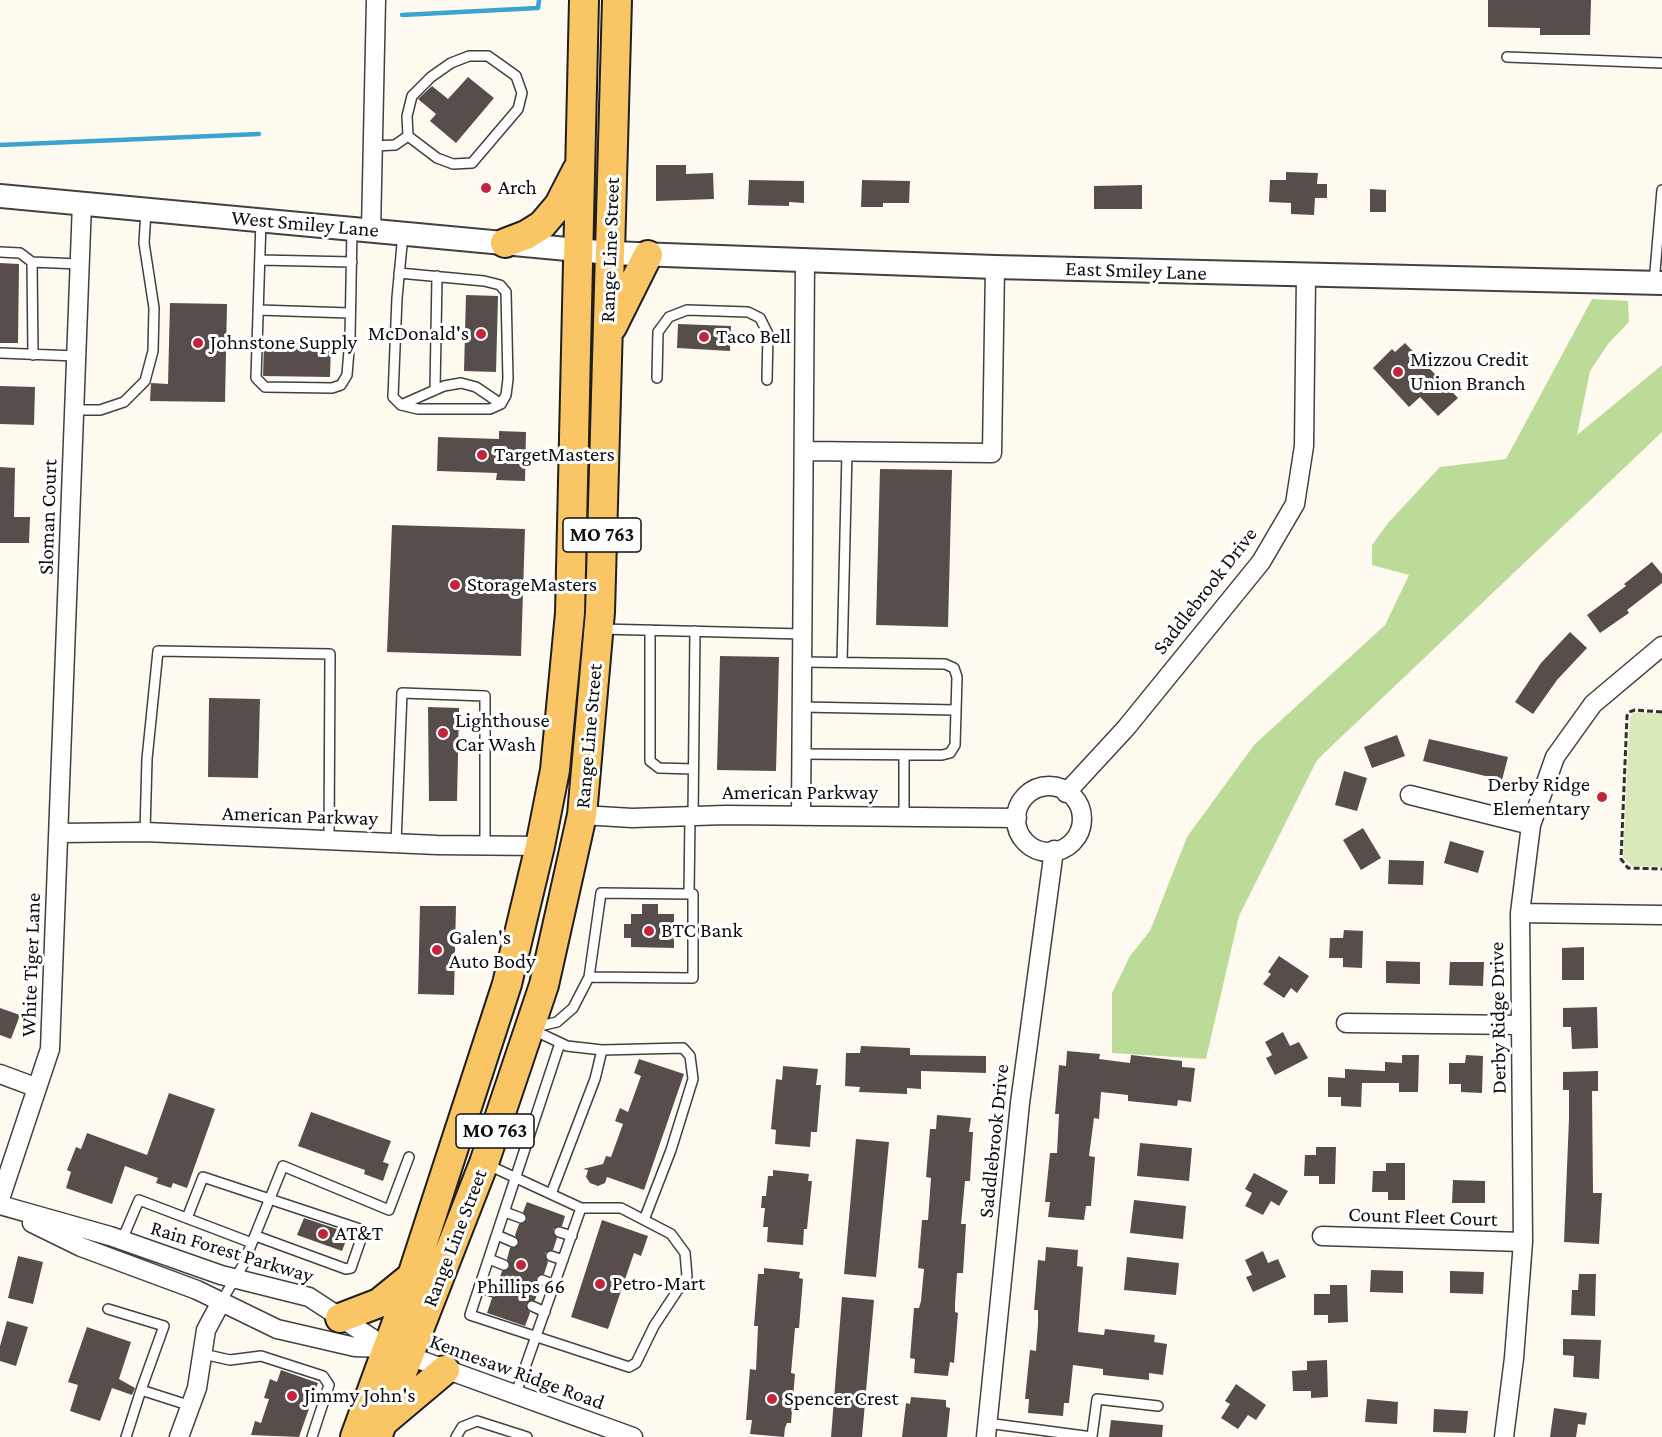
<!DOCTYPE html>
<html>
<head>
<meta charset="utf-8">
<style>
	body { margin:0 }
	canvas { display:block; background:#fffaf0 }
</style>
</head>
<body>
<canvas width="1662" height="1437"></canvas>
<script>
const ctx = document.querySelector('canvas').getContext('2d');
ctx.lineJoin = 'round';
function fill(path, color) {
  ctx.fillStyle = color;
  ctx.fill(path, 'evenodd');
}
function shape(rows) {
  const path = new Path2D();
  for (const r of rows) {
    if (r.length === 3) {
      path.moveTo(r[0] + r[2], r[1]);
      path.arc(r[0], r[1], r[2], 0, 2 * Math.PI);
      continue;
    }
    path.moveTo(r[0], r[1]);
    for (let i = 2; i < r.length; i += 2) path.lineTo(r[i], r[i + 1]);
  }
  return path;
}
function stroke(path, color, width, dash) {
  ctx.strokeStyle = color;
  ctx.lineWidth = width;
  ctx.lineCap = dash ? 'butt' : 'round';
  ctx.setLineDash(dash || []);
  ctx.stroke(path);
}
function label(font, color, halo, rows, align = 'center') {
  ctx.font = font + ' "Crimson Pro",serif';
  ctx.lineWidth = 6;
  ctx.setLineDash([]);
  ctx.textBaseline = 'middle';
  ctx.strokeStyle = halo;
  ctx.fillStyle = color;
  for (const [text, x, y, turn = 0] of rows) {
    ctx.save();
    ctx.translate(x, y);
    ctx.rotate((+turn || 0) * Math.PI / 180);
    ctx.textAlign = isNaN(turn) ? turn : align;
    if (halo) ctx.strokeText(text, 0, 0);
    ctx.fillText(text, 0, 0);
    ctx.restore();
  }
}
const green = shape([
	[1640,712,1662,714,1662,867,1632,866,1623,857,1630,718,1633,713]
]);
const forest = shape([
	[1592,299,1628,301,1629,322,1608,344,1590,371,1577,435,1662,365,1662,432,1317,760,1239,916,1206,1059,1112,1053,1112,993,1130,956,1150,931,1187,837,1254,745,1385,625,1409,575,1372,565,1372,545,1388,523,1440,467,1506,459]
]);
const stream = shape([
	[402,15,538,8,539,0],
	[0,145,259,134]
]);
const building = shape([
	[1488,0,1591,0,1590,35,1540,35,1540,28,1488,27],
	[468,77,494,98,456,143,430,121,436,114,418,99,432,86,448,99],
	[656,165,686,165,686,174,713,173,714,199,656,201],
	[1286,172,1318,173,1317,184,1327,184,1327,198,1315,198,1314,215,1291,214,1291,203,1269,202,1270,180,1286,180],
	[749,180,804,181,804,203,789,202,789,206,748,205],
	[862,180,910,181,909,203,883,203,883,207,861,207],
	[1142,185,1142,209,1094,209,1094,186],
	[1370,189,1386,190,1386,212,1370,212],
	[0,263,19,264,18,343,0,343],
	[466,295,498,296,496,372,464,371],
	[170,303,227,304,225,402,150,401,151,383,168,384],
	[678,324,731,326,730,351,677,348],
	[264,342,331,343,330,377,263,376],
	[1405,343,1458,398,1438,416,1420,397,1409,407,1373,368,1392,349,1395,352],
	[0,386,35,387,34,425,0,424],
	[499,431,526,432,525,481,496,480,497,473,437,471,438,437,499,439],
	[0,467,15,468,14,517,30,517,29,543,0,543],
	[880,469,952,470,948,627,876,625],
	[392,525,525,529,521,656,387,652],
	[1652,562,1662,574,1662,583,1627,610,1629,613,1600,633,1587,615,1626,586,1624,584],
	[1570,632,1587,648,1557,680,1533,714,1515,702,1541,663],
	[720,656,779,657,776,771,717,770],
	[209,698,260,699,258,778,208,777],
	[428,707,459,708,457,801,429,801],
	[1397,735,1405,756,1372,768,1364,747],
	[1429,739,1508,757,1502,780,1423,761],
	[1344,771,1367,778,1357,811,1335,805],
	[1363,828,1381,858,1361,870,1343,840],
	[1450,841,1484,851,1478,873,1444,863],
	[1389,860,1424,861,1423,885,1388,884],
	[642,904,658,904,658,914,674,914,674,948,631,947,631,938,624,938,624,924,631,924,631,914,642,914],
	[420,906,456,906,454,995,418,994],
	[1344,930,1363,931,1362,968,1343,967,1343,958,1329,958,1330,938,1343,938],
	[1584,947,1584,980,1562,980,1562,948],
	[1279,956,1309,976,1297,993,1291,988,1284,998,1263,984,1271,974,1268,972],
	[1386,961,1420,962,1420,984,1386,983],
	[1450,962,1484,962,1483,986,1449,985],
	[1597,1007,1598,1048,1572,1049,1571,1027,1563,1027,1563,1008],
	[0,1008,20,1015,11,1039,0,1035],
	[1283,1032,1290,1046,1299,1042,1308,1058,1275,1075,1266,1058,1272,1055,1265,1042],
	[861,1046,910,1048,910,1055,986,1056,986,1073,921,1071,921,1089,907,1088,907,1094,859,1092,860,1087,845,1086,846,1053,860,1053],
	[1067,1051,1100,1054,1099,1059,1130,1063,1131,1055,1182,1061,1182,1067,1195,1068,1191,1102,1178,1100,1177,1106,1128,1101,1128,1095,1101,1092,1099,1119,1094,1118,1089,1156,1095,1157,1091,1206,1086,1206,1084,1220,1048,1217,1050,1202,1045,1202,1050,1153,1057,1153,1059,1114,1055,1114,1059,1065,1066,1066],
	[1402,1055,1419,1055,1418,1092,1399,1092,1399,1083,1362,1083,1361,1107,1341,1106,1341,1097,1328,1097,1328,1077,1345,1078,1345,1069,1385,1071,1385,1062,1402,1063],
	[1466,1055,1483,1056,1482,1093,1461,1092,1461,1084,1449,1084,1449,1063,1465,1063],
	[639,1059,684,1074,644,1190,607,1177,605,1183,598,1186,590,1183,586,1177,588,1170,583,1169,603,1164,606,1156,611,1157,623,1124,615,1121,620,1108,628,1112,641,1076,634,1073],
	[783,1066,818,1069,816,1085,821,1085,817,1132,811,1132,810,1147,775,1144,776,1130,771,1129,776,1079,782,1080],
	[1598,1071,1598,1091,1592,1091,1593,1193,1602,1193,1599,1244,1564,1242,1569,1118,1569,1090,1563,1090,1563,1072],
	[169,1093,215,1109,187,1188,173,1183,171,1188,156,1183,158,1178,125,1166,112,1204,66,1188,71,1172,67,1170,76,1147,81,1149,87,1133,147,1155],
	[311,1112,391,1141,383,1162,389,1164,383,1181,364,1174,365,1170,298,1146],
	[937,1115,971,1118,969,1132,973,1132,970,1181,965,1181,961,1224,966,1224,963,1273,957,1273,955,1304,955,1312,958,1313,954,1363,950,1362,948,1376,914,1373,915,1359,910,1358,914,1308,919,1308,921,1301,924,1269,918,1268,922,1220,928,1220,931,1178,926,1177,930,1129,936,1129],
	[856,1139,889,1142,876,1277,844,1274],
	[1140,1143,1192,1148,1189,1181,1137,1176],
	[1316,1147,1336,1147,1335,1184,1319,1184,1319,1176,1304,1176,1305,1155,1316,1155],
	[1386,1163,1405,1163,1405,1200,1388,1200,1388,1192,1372,1192,1373,1171,1386,1171],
	[773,1170,809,1174,808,1181,812,1181,807,1229,804,1229,803,1245,767,1242,768,1227,763,1227,765,1208,761,1208,762,1196,766,1196,768,1176,773,1176],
	[1254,1173,1288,1191,1279,1206,1271,1201,1263,1215,1245,1206,1252,1193,1245,1189],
	[1453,1180,1485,1181,1485,1203,1452,1203],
	[1134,1200,1186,1206,1183,1239,1130,1233],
	[527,1202,565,1216,562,1226,553,1229,557,1238,553,1250,545,1253,548,1262,544,1274,536,1278,540,1286,535,1300,526,1304,530,1313,525,1326,487,1313,492,1298,500,1295,497,1286,502,1271,510,1267,507,1259,510,1248,519,1244,515,1235,519,1224,527,1220,523,1212],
	[304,1218,349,1233,342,1251,297,1235],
	[602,1220,648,1236,641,1256,634,1253,608,1329,571,1317],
	[1046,1247,1078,1250,1077,1266,1083,1267,1078,1332,1104,1335,1105,1329,1155,1335,1154,1342,1167,1344,1163,1375,1149,1373,1149,1380,1103,1375,1103,1369,1073,1365,1069,1403,1064,1403,1063,1416,1028,1413,1029,1399,1025,1399,1030,1350,1036,1351,1038,1324,1038,1310,1034,1310,1038,1260,1045,1261],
	[1263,1251,1268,1263,1278,1259,1286,1277,1253,1292,1246,1277,1252,1275,1245,1260],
	[18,1256,43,1262,33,1304,8,1298],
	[1127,1257,1179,1263,1176,1295,1124,1290],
	[764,1268,800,1272,799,1278,803,1279,799,1328,795,1328,791,1373,795,1374,791,1423,787,1423,785,1428,784,1437,750,1434,752,1420,746,1420,750,1369,756,1370,758,1326,754,1326,758,1274,764,1274],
	[1371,1270,1403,1271,1403,1293,1370,1292],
	[1450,1271,1484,1272,1483,1294,1450,1293],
	[1579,1274,1596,1274,1595,1316,1571,1315,1572,1290,1578,1290],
	[1330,1285,1347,1285,1348,1322,1328,1323,1328,1315,1314,1315,1314,1294,1330,1294],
	[842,1297,874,1300,862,1437,831,1437],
	[7,1321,28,1327,16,1366,0,1361,0,1346],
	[87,1327,131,1342,119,1379,135,1388,132,1395,112,1388,100,1421,70,1411,78,1385,68,1382],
	[1563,1339,1601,1340,1599,1379,1573,1377,1574,1356,1563,1355],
	[1327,1360,1328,1397,1311,1398,1311,1391,1293,1391,1292,1371,1307,1370,1307,1361],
	[281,1370,318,1383,299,1437,251,1435,255,1421,261,1423,269,1399,264,1398,270,1379,277,1382],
	[1236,1384,1266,1405,1256,1420,1248,1415,1238,1429,1221,1418,1230,1404,1225,1401],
	[911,1397,946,1400,946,1407,950,1408,947,1437,902,1437,906,1403,910,1404],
	[1367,1399,1398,1402,1397,1424,1365,1422],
	[1554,1408,1587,1413,1585,1425,1578,1424,1576,1437,1550,1437],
	[1434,1409,1468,1411,1466,1433,1433,1432],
	[1111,1420,1163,1425,1162,1437,1109,1437]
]);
const path = shape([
	[1662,712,1635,710,1629,712,1627,716,1621,859,1628,868,1662,869]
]);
const service = shape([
	[1507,57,1662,63],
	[373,146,395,145,408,136,407,116,412,96,431,77,451,63,469,56,488,56,516,76,522,93,518,109,472,163,453,164,437,158,408,136],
	[261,220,256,378,265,387,332,388,341,385,347,375,350,338,352,229],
	[0,252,20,253,32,262,79,264],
	[260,260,352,262],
	[32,262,33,355],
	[399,273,484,281,500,285,506,292,508,379,506,395,501,404,490,409,418,409,401,405,393,397,397,298,403,234],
	[1654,283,1662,190],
	[258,310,350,313],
	[0,353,76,356],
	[657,378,658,332,669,317,687,310,748,312,760,318,768,334,767,380],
	[435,390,437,276],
	[401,405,444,386,461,383,476,387,501,404],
	[74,410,100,410,124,402,145,381,153,351,154,308,144,243,146,211],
	[601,629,802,634],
	[650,630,650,761,659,768,693,769],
	[842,662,847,452],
	[802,707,956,710],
	[802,754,942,755,950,753,955,745,957,677,954,668,945,664,802,662],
	[904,755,904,817],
	[693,816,695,631],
	[145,832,147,759,158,651,330,654,329,840],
	[396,843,402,693,485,696,485,846],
	[689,894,601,893,589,977,693,978,693,894,689,894,690,816],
	[535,1027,557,1022,573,1008,589,977],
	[531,1029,567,1046,602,1050,683,1048,690,1056,693,1079,671,1150,644,1220],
	[560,1043,470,1315,629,1367,636,1363,654,1326,687,1276,685,1253,671,1234,621,1208,581,1208],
	[486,1164,581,1208,515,1396],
	[551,1194,595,1079,602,1050],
	[505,1212,521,1218],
	[187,1218,203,1177,360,1229,362,1236,351,1268,346,1269,256,1236],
	[559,1232,572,1236],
	[497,1235,513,1242],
	[122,1240,139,1200,252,1243],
	[551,1256,563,1260],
	[489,1259,504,1265],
	[542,1280,554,1285],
	[479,1287,494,1292],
	[221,1302,243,1265,283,1166,389,1210,409,1157],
	[532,1306,545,1312],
	[108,1309,164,1326,141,1390,191,1406],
	[203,1354,230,1360,261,1356,323,1376,329,1385,312,1437],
	[987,1423,1092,1437],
	[1092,1436,1097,1399,1158,1406],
	[126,1437,141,1390],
	[456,1437,462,1427,477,1421,527,1437]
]);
const minor = shape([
	[371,230,376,0],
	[804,451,992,453,995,267],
	[1049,819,33],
	[1066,793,1126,728,1261,562,1295,504,1304,446,1306,276],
	[1410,795,1531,825],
	[582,815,632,818,726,815,1017,818],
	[801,816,805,260],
	[59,833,145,832,437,845,540,846],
	[1520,913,1662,915],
	[1346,1023,1521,1025],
	[0,1074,35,1087],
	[0,1199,50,1049,82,203],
	[0,1205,110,1236,221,1275,309,1297,387,1348,633,1437],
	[32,1223,81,1247,197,1290,277,1329,355,1347,385,1348],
	[1322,1236,1523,1242],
	[179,1437,197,1388,206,1330,221,1302],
	[986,1437,1020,1103,1054,850],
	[1504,1437,1514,1358,1523,1242,1520,913,1531,825,1555,757,1593,704,1662,646]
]);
const tertiary = shape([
	[0,196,610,253,995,267,1662,283]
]);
const primary = shape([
	[505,243,526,235,542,225,559,205,577,170],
	[612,327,648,255],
	[340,1318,379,1303,411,1277],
	[382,1423,445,1370],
	[355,1437,398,1319,507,984,540,846,555,770,570,613,584,0],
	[377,1437,484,1163,544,985,582,815,600,612,617,0]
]);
const markers = [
	[486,188,6,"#c1243c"],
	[481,334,6,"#c1243c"],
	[704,337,6,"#c1243c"],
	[198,343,6,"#c1243c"],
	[1398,372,6,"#c1243c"],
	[482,455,6,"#c1243c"],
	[455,585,6,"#c1243c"],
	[443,733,6,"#c1243c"],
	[1602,797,6,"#c1243c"],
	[649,931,6,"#c1243c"],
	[437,950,6,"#c1243c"],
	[323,1234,6,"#c1243c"],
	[521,1265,6,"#c1243c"],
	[600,1284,6,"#c1243c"],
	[292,1396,6,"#c1243c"],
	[772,1399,6,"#c1243c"]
];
const shields = [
	[602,535,78],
	[495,1131,78]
];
const shieldNames = [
	["MO 763",602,535],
	["MO 763",495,1131]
];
const poiNames = [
	["Arch",498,188],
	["McDonald's",469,334,"right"],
	["Taco Bell",716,337],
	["Johnstone Supply",210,343],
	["Mizzou Credit",1410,360],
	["Union Branch",1410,384],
	["TargetMasters",494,455],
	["StorageMasters",467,585],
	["Lighthouse",455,721],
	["Car Wash",455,745],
	["Derby Ridge",1590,785,"right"],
	["Elementary",1590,809,"right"],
	["BTC Bank",661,931],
	["Galen's",449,938],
	["Auto Body",449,962],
	["AT&T",335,1234],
	["Petro-Mart",612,1284],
	["Phillips 66",521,1287,"center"],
	["Jimmy John's",304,1396],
	["Spencer Crest",784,1399]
];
const streetNames = [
	["West Smiley Lane",305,224,5],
	["Range Line Street",610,250,-88],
	["East Smiley Lane",1136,271,2],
	["Sloman Court",48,517,-88],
	["Saddlebrook Drive",1205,591,-52],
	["Range Line Street",589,736,-85],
	["American Parkway",800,793],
	["American Parkway",300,816,2],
	["White Tiger Lane",31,965,-88],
	["Derby Ridge Drive",1498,1018,-91],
	["Saddlebrook Drive",994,1141,-84],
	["Count Fleet Court",1423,1217,2],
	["Range Line Street",455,1238,-69],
	["Rain Forest Parkway",232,1252,17],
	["Kennesaw Ridge Road",517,1372,20]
];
fill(green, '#d8eab9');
fill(forest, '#bddb98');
stroke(stream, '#3aa3cf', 4.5);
fill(building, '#574e4b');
stroke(service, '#414141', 12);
stroke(minor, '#414141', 21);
stroke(tertiary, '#414141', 26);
stroke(primary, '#1f1f1f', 32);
stroke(path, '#303030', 3, [6, 3]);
stroke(service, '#fff', 9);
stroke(minor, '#fff', 18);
stroke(tertiary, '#fff', 22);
stroke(primary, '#fac665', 28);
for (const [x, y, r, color] of markers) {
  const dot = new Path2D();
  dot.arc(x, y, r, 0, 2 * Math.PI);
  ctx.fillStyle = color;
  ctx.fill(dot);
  stroke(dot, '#fff', 2);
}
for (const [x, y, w] of shields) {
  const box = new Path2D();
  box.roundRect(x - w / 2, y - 17, w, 34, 4.5);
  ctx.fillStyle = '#fff';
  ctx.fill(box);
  stroke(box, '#0e0e0e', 1.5);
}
label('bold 20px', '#0e0e0e', null, shieldNames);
label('21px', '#0e0e0e', '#fff', poiNames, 'left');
label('21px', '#0e0e0e', '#fff', streetNames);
</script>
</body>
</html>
